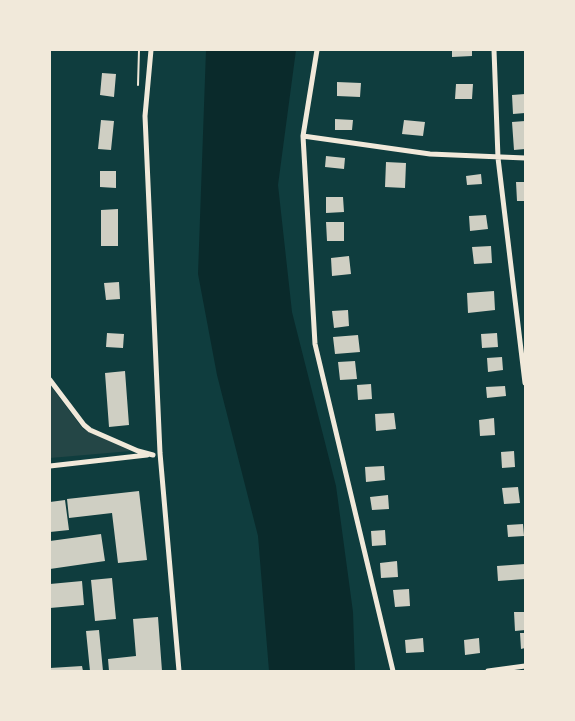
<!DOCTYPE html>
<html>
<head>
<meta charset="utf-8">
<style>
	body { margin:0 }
	#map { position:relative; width:575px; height:721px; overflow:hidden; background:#0f3d3e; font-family:"PT Serif",serif }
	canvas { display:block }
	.frame { position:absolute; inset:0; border:51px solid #f1e9da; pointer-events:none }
</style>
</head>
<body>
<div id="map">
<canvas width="575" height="721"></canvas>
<div class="frame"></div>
</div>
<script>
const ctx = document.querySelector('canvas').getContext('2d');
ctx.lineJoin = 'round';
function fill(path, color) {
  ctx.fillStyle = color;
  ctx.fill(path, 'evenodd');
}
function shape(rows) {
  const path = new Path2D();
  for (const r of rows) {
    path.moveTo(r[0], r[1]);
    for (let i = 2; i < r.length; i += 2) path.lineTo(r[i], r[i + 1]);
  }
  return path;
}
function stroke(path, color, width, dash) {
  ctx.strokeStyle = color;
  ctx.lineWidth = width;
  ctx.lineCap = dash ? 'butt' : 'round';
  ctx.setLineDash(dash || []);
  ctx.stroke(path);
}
const green = shape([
	[50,385,83,429,131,451,50,458]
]);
const water = shape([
	[206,50,296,50,278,185,292,312,336,486,353,612,355,671,269,671,258,536,217,375,198,274]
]);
const building = shape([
	[452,50,472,50,472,56,452,57],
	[102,73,116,74,114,97,100,95],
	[337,82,361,83,360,97,337,96],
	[456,84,473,84,472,99,455,99],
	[525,94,525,113,513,114,512,95],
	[335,119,353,120,352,130,335,130],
	[101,120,114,121,111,150,98,149],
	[404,120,425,122,423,136,402,134],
	[525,121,525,149,514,150,512,122],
	[326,156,345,158,344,169,325,167],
	[386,162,406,163,405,188,385,187],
	[100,171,116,171,116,188,100,187],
	[481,174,482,184,467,185,466,176],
	[516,182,525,182,525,201,517,201],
	[326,197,343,197,344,212,326,213],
	[118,209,118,246,101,246,101,210],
	[486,215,488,229,470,231,469,216],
	[326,222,344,222,344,241,327,241],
	[491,246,492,263,474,264,472,247],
	[349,256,351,274,332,276,331,258],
	[119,282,120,299,106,300,104,283],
	[494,291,495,310,468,313,467,293],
	[348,310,349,326,334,328,332,311],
	[107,333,124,334,123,348,106,347],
	[497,333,498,347,482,348,481,334],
	[358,335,360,352,335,354,333,337],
	[502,357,503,370,488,372,487,358],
	[355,361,357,379,340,380,338,362],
	[125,371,129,425,109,427,105,373],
	[371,384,372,399,358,400,357,385],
	[505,386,506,396,487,398,486,387],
	[394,413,396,429,376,431,375,414],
	[494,418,495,435,480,436,479,420],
	[514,451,515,467,502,468,501,452],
	[384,466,385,480,366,482,365,467],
	[518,487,520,503,504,504,502,488],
	[139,491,147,560,118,563,112,513,69,518,67,499],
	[388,495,389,509,372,510,370,497],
	[65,500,69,530,50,532,50,502],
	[523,524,524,536,508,537,507,525],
	[385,530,386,545,372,546,371,531],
	[101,534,105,561,50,569,50,541],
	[397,561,398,577,381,578,380,563],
	[525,564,525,579,498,581,497,566],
	[112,578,116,619,95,621,91,580],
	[82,581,84,605,50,608,50,584],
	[409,589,410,606,395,607,393,590],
	[514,612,525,612,525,630,515,631],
	[158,617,162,671,109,671,108,659,136,656,133,619],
	[99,630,103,671,90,671,86,631],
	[520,633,525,633,525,648,521,649],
	[423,638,424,652,406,653,405,640],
	[479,638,480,653,465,655,464,640],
	[82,666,83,671,50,671,50,668]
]);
const path = shape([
	[138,85,139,50]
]);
const minor = shape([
	[151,50,145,116,160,453,179,671],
	[317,50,303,136,315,344,393,671],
	[494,50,498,158,525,383],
	[303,136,430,154,525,158],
	[50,380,84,425,90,430,138,451,153,455],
	[50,466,147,455],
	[488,671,525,666]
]);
fill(green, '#244646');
fill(water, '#0a2a2b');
fill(building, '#cfcfc3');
stroke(path, '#f1e9da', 2);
stroke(minor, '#f1e9da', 5);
</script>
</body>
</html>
